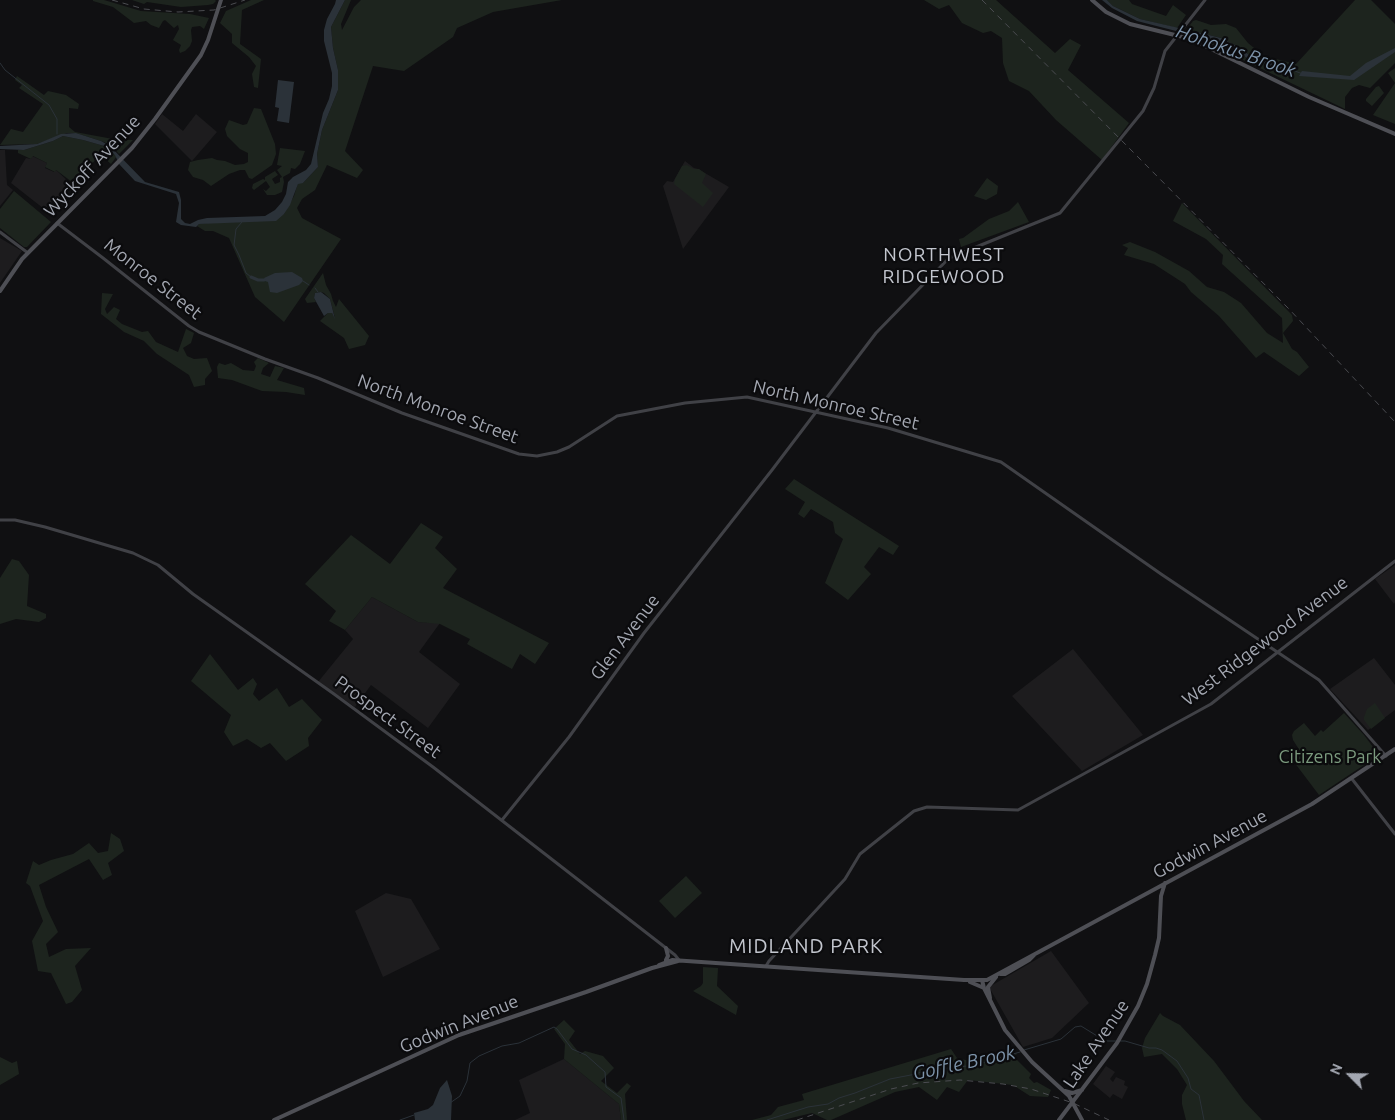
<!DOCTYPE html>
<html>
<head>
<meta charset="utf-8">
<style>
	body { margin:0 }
	#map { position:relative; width:1395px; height:1120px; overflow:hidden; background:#101012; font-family:Ubuntu,sans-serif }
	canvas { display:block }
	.north { position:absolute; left:1325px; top:1050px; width:50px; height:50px; -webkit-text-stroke:4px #0b0b0d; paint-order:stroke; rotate:293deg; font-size:14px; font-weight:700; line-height:20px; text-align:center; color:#a3a7b1 }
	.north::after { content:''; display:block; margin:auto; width:18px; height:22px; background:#a3a7b1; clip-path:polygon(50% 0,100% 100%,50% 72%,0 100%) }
</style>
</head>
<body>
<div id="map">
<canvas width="1395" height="1120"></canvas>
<div class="north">N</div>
</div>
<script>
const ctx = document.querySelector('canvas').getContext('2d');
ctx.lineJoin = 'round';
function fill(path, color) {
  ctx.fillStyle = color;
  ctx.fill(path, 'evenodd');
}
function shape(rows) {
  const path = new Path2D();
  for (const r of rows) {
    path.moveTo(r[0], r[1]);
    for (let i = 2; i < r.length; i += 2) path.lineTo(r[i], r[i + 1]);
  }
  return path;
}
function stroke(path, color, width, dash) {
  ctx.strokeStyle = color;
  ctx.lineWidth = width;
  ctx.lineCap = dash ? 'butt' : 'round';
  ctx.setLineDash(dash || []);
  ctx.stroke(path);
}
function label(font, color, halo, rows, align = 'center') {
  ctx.font = font + ' Ubuntu,sans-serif';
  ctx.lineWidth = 4.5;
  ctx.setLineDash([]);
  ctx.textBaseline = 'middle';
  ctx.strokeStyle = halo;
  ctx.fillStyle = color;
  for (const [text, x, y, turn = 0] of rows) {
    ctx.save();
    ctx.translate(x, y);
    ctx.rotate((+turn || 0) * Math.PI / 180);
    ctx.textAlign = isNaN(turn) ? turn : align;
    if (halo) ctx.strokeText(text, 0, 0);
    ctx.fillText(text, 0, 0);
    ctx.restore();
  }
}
const built = shape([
	[162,114,183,131,196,114,217,132,192,161,155,124],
	[0,150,5,150,7,185,13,190,0,206],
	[32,156,47,163,45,168,54,172,56,170,72,185,48,212,11,183,26,158,31,159],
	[685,161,694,168,698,169,729,187,683,249,663,186,667,181,673,182],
	[0,238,22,251,0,283],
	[1395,565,1395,602,1394,604,1375,579],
	[372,597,418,622,440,623,419,652,460,684,428,728,371,685,355,707,318,682,353,639,345,630],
	[1073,649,1143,735,1082,771,1012,696],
	[1374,658,1395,685,1395,710,1368,730,1330,689],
	[386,893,411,899,440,949,383,977,355,911],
	[1051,951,1089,1003,1052,1038,1023,1047,989,987],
	[564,1059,619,1104,621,1120,515,1120,530,1113,519,1080],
	[1106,1066,1115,1072,1110,1079,1113,1082,1116,1077,1125,1081,1124,1085,1128,1087,1122,1099,1113,1094,1110,1098,1093,1084]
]);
const green = shape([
	[93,0,104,0,141,11,190,14,209,18,204,29,200,26,192,27,191,30,192,41,190,46,185,51,180,53,179,50,181,45,173,40,179,29,178,25,174,28,165,20,163,21,159,28,151,25,146,21,134,23,113,7,93,1],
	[132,0,215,0,216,1,213,4,208,5,181,7,147,2,144,4],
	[251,0,264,0,242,10,240,44,261,59,258,88,254,87,252,74,256,66,249,57,232,43,232,34,220,23,226,11],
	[345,0,351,0,341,24,342,30,354,7,361,0,562,0,493,12,457,28,453,37,404,71,373,66,345,151,363,170,357,178,327,165,315,190,302,199,297,208,302,218,341,239,284,322,255,297,229,238,213,231,205,231,197,226,199,224,284,214,294,196,298,183,303,183,318,167,317,154,322,130,338,90,338,70,333,48,331,27],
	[924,0,996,0,1055,53,1070,39,1081,45,1068,70,1129,123,1102,160,1056,120,1029,91,1009,81,1003,63,1002,38,991,31,983,33,962,23,949,5,939,9],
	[1107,0,1129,0,1132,4,1166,16,1173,5,1186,15,1177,28,1140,19,1113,6],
	[1355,0,1371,0,1395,24,1395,63,1370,88,1359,85,1352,88,1345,97,1345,109,1187,33,1187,29,1193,21,1196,20,1211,25,1226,24,1236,28,1248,43,1264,56,1296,64],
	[1189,30,1221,38,1239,47,1249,55,1295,68,1292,73,1247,58,1225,45,1212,41],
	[1395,68,1395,124,1373,115,1395,83,1388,73],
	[17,76,44,95,48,91,66,95,79,104,78,109,69,108,69,127,75,132,113,139,133,140,119,154,111,145,101,141,76,133,67,133,37,144,0,145,11,129,23,132,43,104,19,88,22,85,15,80],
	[1379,86,1384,93,1372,106,1366,101,1366,99,1376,87],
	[254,108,261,109,275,144,276,154,272,165,252,179,249,178,245,170,240,170,229,174,211,186,203,180,193,177,188,170,190,162,198,160,212,158,217,160,225,161,235,165,244,164,248,162,248,153,240,149,227,136,225,129,229,120,243,125,247,124],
	[63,136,83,140,104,146,117,156,111,164,101,155,72,182,56,170,55,172,45,167,47,163,33,156,31,159,18,153,18,150,24,150,53,141],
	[280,148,305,151,300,164,295,169,291,168,290,173,283,177,284,182,282,192,275,195,267,195,263,189,266,191,270,187,266,181,254,190,252,188,253,184,263,179,265,180,265,177,275,171,278,175,272,179,275,184,280,182,280,178,282,177,277,170,282,166,277,165],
	[687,165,694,169,699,169,706,174,702,183,713,193,703,207,674,184,675,179,682,166],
	[987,178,998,186,997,194,986,200,974,196],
	[14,191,51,222,27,247,24,247,0,228,0,209],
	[1018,202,1029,222,961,247,959,239,963,238,989,219,1009,211],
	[1182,203,1292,315,1293,321,1283,333,1292,349,1297,352,1309,367,1299,376,1264,352,1256,358,1219,316,1191,292,1185,284,1154,264,1124,255,1128,248,1122,245,1130,242,1155,252,1189,271,1207,287,1224,292,1241,303,1267,333,1283,343,1282,318,1222,264,1223,255,1206,239,1173,221],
	[323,273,326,285,331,294,333,301,336,307,339,299,369,336,365,345,349,349,344,338,320,321,328,313,332,313,335,318,330,299,324,293,321,292,315,293,314,298,316,302,307,303,305,299],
	[102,293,113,294,105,309,107,314,114,307,120,310,116,319,122,324,142,332,148,331,156,342,178,352,186,329,194,333,191,343,183,348,187,356,194,359,207,358,212,371,205,379,205,385,194,387,189,375,157,354,144,341,124,332,101,314],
	[258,358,269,363,263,368,261,374,270,377,275,366,284,368,277,380,304,388,305,395,286,392,262,391,232,380,218,378,217,367,219,363,225,365,231,363,243,370,254,371,256,366,254,362],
	[794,479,899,546,893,555,879,547,864,567,871,574,848,600,825,583,843,539,835,533,833,522,811,509,804,518,798,514,805,502,785,489],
	[421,523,443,537,435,548,457,569,443,588,549,643,535,664,520,654,512,669,467,644,470,639,440,624,418,622,372,597,345,630,329,621,336,611,305,584,351,535,390,564],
	[12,559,19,561,29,575,27,606,46,614,46,618,39,622,16,619,0,624,0,578],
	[210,654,238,690,253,678,257,684,253,694,259,701,277,688,289,707,302,699,322,720,308,738,309,746,286,761,270,743,261,748,247,739,233,746,224,732,231,715,191,681],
	[1375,703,1385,718,1371,729,1364,720,1364,717,1367,709],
	[1344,713,1364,735,1379,755,1319,795,1291,758,1300,751,1293,740,1292,735,1294,731,1304,723,1315,736,1321,730,1323,732],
	[111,833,120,839,124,851,108,863,112,875,103,880,89,859,39,885,46,907,58,932,46,944,49,957,66,949,91,948,75,966,82,990,72,1002,66,1004,51,973,38,971,32,941,43,921,30,886,26,883,33,861,39,865,51,860,73,854,89,843,98,853,108,851],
	[686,876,702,893,675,918,659,901],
	[703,967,718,968,717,986,738,1006,736,1015,693,991,701,986,703,983],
	[1160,1013,1163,1016,1180,1025,1214,1061,1244,1101,1262,1120,1186,1120,1182,1104,1182,1095,1187,1085,1177,1069,1162,1054,1144,1057,1142,1048,1145,1038],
	[564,1020,575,1031,569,1040,580,1054,585,1051,603,1056,614,1068,601,1081,617,1093,627,1083,631,1086,625,1094,627,1120,621,1120,619,1104,564,1059,565,1044,554,1029],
	[951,1049,957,1058,970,1061,1006,1057,1016,1053,1017,1054,1013,1056,1031,1074,1029,1078,1034,1083,1037,1082,1051,1090,1048,1097,1030,1096,1013,1085,968,1080,959,1092,947,1087,937,1100,919,1087,895,1092,831,1120,827,1120,812,1113,783,1120,752,1120,771,1115,778,1107,804,1100,802,1094],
	[0,1057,12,1063,17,1061,19,1074,0,1085]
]);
const water = shape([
	[336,0,345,0,331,27,333,48,338,70,338,90,322,130,317,154,318,167,303,183,298,184,290,205,284,214,276,221,199,224,196,227,181,225,176,222,179,203,176,194,135,181,119,164,115,155,104,146,83,140,63,136,53,141,24,150,0,149,0,146,37,144,61,134,76,133,101,141,110,146,145,182,179,192,181,200,181,219,185,223,190,224,198,220,207,218,265,216,275,210,282,202,286,194,288,182,293,177,306,170,311,164,323,113,329,99,332,86,332,73,324,41,324,30,327,19,335,4],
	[1102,0,1107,0,1113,6,1140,19,1179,28,1176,31,1137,21,1112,8],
	[1189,30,1221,38,1239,47,1249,55,1295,68,1292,73,1247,58,1225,45,1188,34],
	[1395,48,1395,52,1354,80,1299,76,1302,71,1350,76,1366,63],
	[278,80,294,82,289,123,277,121,279,108,275,107],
	[292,272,302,278,303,281,299,285,277,293,270,292,268,282,265,281,264,278,275,273],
	[321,292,330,299,335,319,332,313,328,313,324,316,314,298,315,293],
	[447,1080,452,1096,451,1120,415,1120,414,1113,428,1109,433,1105,440,1088]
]);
const stream = shape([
	[1177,30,1188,32],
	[0,63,5,70,49,105,57,119,57,134],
	[1292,70,1303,74],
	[242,222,236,229,234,245,239,255,246,273,251,277],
	[303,281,309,285],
	[315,288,318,292],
	[1120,1041,1125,1041,1149,1048,1156,1048,1162,1050,1177,1061,1188,1078,1191,1089,1199,1095,1204,1120],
	[1024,1050,1061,1039,1075,1027,1081,1026,1102,1039,1107,1041,1116,1041],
	[450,1103,460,1096,467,1081,470,1063,479,1056,502,1046,519,1043,554,1027,557,1029,572,1049,586,1055,605,1072,606,1087,621,1098,624,1120],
	[400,1120,414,1115],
	[767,1120,808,1107,828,1104,839,1098,855,1093,890,1079,916,1074,929,1069,942,1069,975,1065,1020,1052]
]);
const canal = shape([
	[251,277,258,280,264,280]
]);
const secondary = shape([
	[57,223,103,258,189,326,199,332,265,359,318,378,402,413,519,454,537,456,557,452,569,447,617,416,685,403,747,397,888,428,1001,462,1161,574,1319,680,1386,756],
	[0,232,28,253],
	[0,520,15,520,45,527,133,553,158,565,193,594,334,694,433,767,675,955,679,960],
	[1352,779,1395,834],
	[502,820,569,737,644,633,772,470,876,333,949,258,1060,213,1143,111,1154,88,1165,51,1205,0],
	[766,966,769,961,845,879,860,854,914,811,927,807,1018,810,1211,704,1395,561]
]);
const primary = shape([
	[1092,0,1106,12,1130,24,1183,37,1201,44,1309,97,1395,134],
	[0,291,22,259,132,148,155,119,201,55,208,40,221,0],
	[666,960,668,956,666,948],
	[659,965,672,960,964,980,987,980,1312,804,1395,749],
	[1000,974,1005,974,1029,960,1034,955],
	[982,980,984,988,1005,1030,1032,1062,1069,1096,1082,1120],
	[970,982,984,988],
	[990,998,988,987,996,977],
	[1065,1091,1072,1093,1082,1090],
	[274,1120,459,1035,586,992,652,968,678,961],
	[1059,1120,1117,1043,1138,1006,1147,984,1155,955,1159,938,1161,896,1165,883]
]);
const rail = shape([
	[112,0,144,9,178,12,214,10,245,0],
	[982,0,1289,309,1395,422],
	[797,1120,891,1089,918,1083,960,1080,1003,1084,1031,1089,1073,1103,1109,1120]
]);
const streetNames = [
	["Wyckoff Avenue",92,166,-47],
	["Monroe Street",153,279,38],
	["North Monroe Street",836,405,13],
	["North Monroe Street",438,409,20],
	["Glen Avenue",625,637,-53],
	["West Ridgewood Avenue",1265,641,-37],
	["Prospect Street",388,717,36],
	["Godwin Avenue",1210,844,-28],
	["Godwin Avenue",459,1024,-22],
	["Lake Avenue",1096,1044,-56]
];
const parkNames = [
	["Citizens Park",1330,757]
];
const waterNames = [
	["Hohokus Brook",1236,51,19],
	["Goffle Brook",964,1063,-12]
];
const neighbourhoodNames = [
	["NORTHWEST",944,255],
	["RIDGEWOOD",944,277]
];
const quarterNames = [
	["MIDLAND PARK",806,946]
];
fill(built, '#1d1c1e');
fill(green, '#1d241e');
fill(water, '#2b3239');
stroke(stream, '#2b3239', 1);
stroke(canal, '#2b3239', 3);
stroke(secondary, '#404146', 3);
stroke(primary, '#4e4f55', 4);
stroke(rail, '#4b4c51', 1, [6, 5]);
label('18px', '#a3a7b1', '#0b0b0d', streetNames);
label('18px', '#7b9a7e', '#0b0b0d', parkNames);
label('italic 19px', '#7d93a9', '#0b0b0d', waterNames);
ctx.letterSpacing = '1px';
label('19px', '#c3c6ce', '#0b0b0d', neighbourhoodNames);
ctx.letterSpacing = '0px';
ctx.letterSpacing = '1px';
label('20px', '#c3c6ce', '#0b0b0d', quarterNames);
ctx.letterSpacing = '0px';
</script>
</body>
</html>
